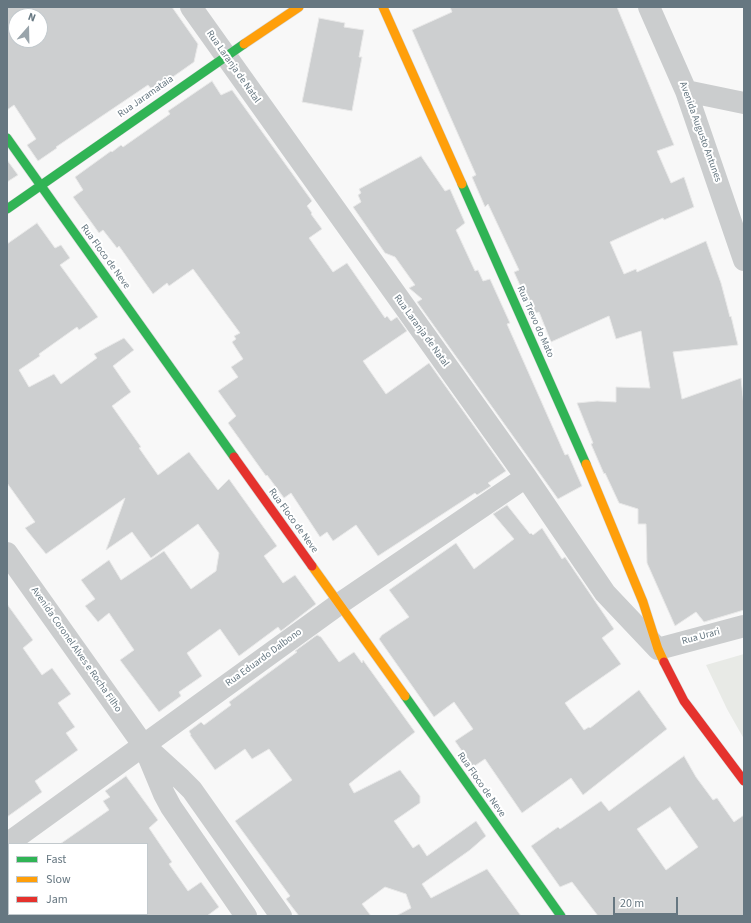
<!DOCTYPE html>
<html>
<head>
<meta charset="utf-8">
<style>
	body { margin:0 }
	#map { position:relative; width:751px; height:923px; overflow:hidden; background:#f8f8f8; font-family:"Source Sans 3",sans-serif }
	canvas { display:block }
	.frame { position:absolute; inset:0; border:8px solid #667781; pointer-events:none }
	.legend { position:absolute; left:8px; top:843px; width:140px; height:72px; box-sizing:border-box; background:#fff; border:1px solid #c2c9cd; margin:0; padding:5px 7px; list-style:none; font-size:12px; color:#667781 }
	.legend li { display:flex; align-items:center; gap:8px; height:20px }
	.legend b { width:20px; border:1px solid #c2c9cd }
	.north { position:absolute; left:8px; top:8px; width:40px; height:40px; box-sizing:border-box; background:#fff; border:1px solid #c2c9cd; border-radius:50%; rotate:20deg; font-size:11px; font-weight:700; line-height:16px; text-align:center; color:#667781 }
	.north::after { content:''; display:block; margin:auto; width:14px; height:18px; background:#99a4ab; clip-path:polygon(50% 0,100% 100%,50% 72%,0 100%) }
	.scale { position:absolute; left:613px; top:897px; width:65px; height:18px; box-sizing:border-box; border:2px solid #667781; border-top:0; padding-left:5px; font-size:12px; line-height:14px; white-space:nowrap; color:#667781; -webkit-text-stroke:3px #fff; paint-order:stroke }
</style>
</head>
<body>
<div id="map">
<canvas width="751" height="923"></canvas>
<div class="frame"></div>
<ul class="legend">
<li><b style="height:5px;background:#30b455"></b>Fast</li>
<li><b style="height:5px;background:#ff9f0a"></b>Slow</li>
<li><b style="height:5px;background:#e5322d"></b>Jam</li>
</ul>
<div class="north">N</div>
<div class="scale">20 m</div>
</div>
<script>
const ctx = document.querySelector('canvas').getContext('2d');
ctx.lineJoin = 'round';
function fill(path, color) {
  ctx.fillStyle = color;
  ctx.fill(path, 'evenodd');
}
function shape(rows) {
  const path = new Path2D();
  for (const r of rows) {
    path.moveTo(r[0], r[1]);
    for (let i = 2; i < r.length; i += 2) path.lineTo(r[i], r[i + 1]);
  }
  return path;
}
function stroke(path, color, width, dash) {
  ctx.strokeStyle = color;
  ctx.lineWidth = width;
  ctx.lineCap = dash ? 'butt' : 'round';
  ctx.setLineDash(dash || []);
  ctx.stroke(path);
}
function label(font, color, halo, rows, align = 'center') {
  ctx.font = font + ' "Source Sans 3",sans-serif';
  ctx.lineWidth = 4;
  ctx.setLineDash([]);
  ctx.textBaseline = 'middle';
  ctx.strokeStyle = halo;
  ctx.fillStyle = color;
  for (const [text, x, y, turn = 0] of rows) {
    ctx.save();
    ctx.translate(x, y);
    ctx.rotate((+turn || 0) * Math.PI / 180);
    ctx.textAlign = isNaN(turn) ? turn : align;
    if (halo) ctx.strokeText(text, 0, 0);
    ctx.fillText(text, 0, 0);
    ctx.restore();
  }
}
const green = shape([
	[744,654,744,739,727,709,706,665]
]);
const building = shape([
	[7,7,172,7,198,44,194,62,153,91,148,85,56,147,57,148,38,161,27,145,36,139,14,105,7,110,7,7],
	[16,16,40,16,40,40,16,40,16,16],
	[450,7,617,7,674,145,657,151,671,183,684,177,694,207,664,220,663,218,610,242,624,274,636,269,637,272,706,241,721,283,730,317,731,316,738,345,673,352,682,399,741,378,744,406,744,610,704,622,696,612,675,626,647,563,646,524,638,524,638,509,619,503,605,473,604,474,591,444,593,443,577,403,597,401,616,402,616,387,650,388,641,331,616,339,609,316,551,342,539,312,533,314,514,272,519,270,488,204,485,207,472,177,476,175,412,30,452,12,450,7],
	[319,18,345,23,344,27,364,30,359,57,362,57,352,111,302,102,319,18],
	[212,81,221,95,232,90,312,201,307,206,312,213,311,214,322,229,309,238,333,272,347,263,385,318,387,316,391,321,397,317,407,331,363,361,386,394,429,363,506,471,488,483,491,486,477,495,475,493,378,556,356,525,333,541,327,532,320,537,291,493,284,498,267,475,266,476,228,423,236,416,218,391,238,377,231,367,243,359,232,342,236,339,234,336,240,333,193,269,169,286,167,283,153,294,119,246,117,248,103,230,99,233,73,197,83,190,75,177,111,151,112,152,121,145,123,147,170,114,168,111,212,81],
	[421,156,445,191,450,189,465,223,456,230,475,271,478,270,483,281,490,279,510,323,507,324,565,455,568,454,582,486,558,499,417,302,422,299,409,288,415,285,395,257,385,253,353,207,361,202,358,195,361,193,359,189,421,156],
	[7,160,18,175,7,182,7,160],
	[37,223,55,248,61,245,70,258,60,265,98,317,79,330,77,327,39,354,40,356,19,370,29,387,54,374,61,384,97,358,94,354,124,338,134,350,113,366,131,392,112,406,141,447,139,448,158,475,189,452,218,490,229,479,277,546,264,556,283,583,295,575,316,604,281,631,278,627,239,656,220,629,187,653,202,676,179,692,181,696,159,712,120,660,134,650,109,613,98,622,85,606,95,599,81,580,109,560,121,580,164,551,191,589,216,571,219,553,198,524,151,558,132,532,106,550,125,498,46,554,25,528,35,522,7,483,7,244,37,223],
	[507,505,530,534,531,533,533,535,542,528,562,559,565,557,614,629,602,638,621,664,565,703,584,730,589,727,590,728,639,690,667,729,583,795,571,778,522,813,485,759,473,767,455,741,473,729,454,702,434,717,379,639,382,635,409,617,389,590,456,543,474,569,514,539,493,514,507,505],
	[7,604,33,640,23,648,42,675,52,668,71,694,58,703,75,727,66,733,78,750,35,781,42,792,7,817,7,604],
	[317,635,321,637,339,662,354,652,362,663,363,660,415,732,349,784,354,793,400,770,420,796,420,803,394,821,413,848,419,844,427,856,476,821,486,836,470,850,422,884,431,898,487,869,521,916,396,916,411,908,406,894,385,887,362,904,371,916,299,916,286,899,290,896,235,821,292,780,269,749,252,759,245,749,215,770,190,735,191,735,189,731,201,722,204,725,231,705,229,702,297,652,295,651,317,635],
	[684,756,696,777,713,800,717,798,734,822,744,815,744,916,598,916,572,882,560,887,531,846,558,827,560,829,601,801,609,811,684,756],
	[670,807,698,847,666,870,637,829,670,807],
	[126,776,158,820,149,828,172,862,169,864,188,891,201,882,219,907,207,916,147,916,147,844,60,844,109,810,103,801,110,797,105,791,126,776]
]);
const street = shape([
	[191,7,526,477,605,593,658,649,744,626],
	[649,7,686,91,744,260],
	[686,91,744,103],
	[7,553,144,746,164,794,171,807,246,916],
	[148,749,181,779,192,790,281,916],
	[7,844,339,604,526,477]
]);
const fast = shape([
	[7,138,234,457],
	[462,184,586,464],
	[7,209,244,44],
	[405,696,561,916]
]);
const slow = shape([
	[383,7,462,184],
	[244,44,299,7],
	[586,464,643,602,658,649,664,662],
	[312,566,405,696]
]);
const jam = shape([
	[234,457,312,566],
	[664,662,684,701,744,781]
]);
const streetNames = [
	["Rua Laranja de Natal",233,67,55],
	["Rua Jaramataia",146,97,-35],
	["Avenida Augusto Antunes",700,132,70],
	["Rua Floco de Neve",105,257,54],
	["Rua Trevo do Mato",535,322,66],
	["Rua Laranja de Natal",421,331,54],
	["Rua Floco de Neve",293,521,54],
	["Rua Urari",701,637,-15],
	["Avenida Coronel Alves e Rocha Filho",76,650,55],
	["Rua Eduardo Dalbono",264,658,-36],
	["Rua Floco de Neve",481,785,55]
];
fill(green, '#e8eae6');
fill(building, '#cdcfd0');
stroke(building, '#e8e8e8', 1);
stroke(fast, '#d4d5d6', 10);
stroke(slow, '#d4d5d6', 10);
stroke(jam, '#d4d5d6', 10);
stroke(street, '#cbcdce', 22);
stroke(fast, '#30b455', 9);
stroke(slow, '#ff9f0a', 9);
stroke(jam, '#e5322d', 9);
label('10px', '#667781', '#fff', streetNames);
</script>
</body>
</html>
